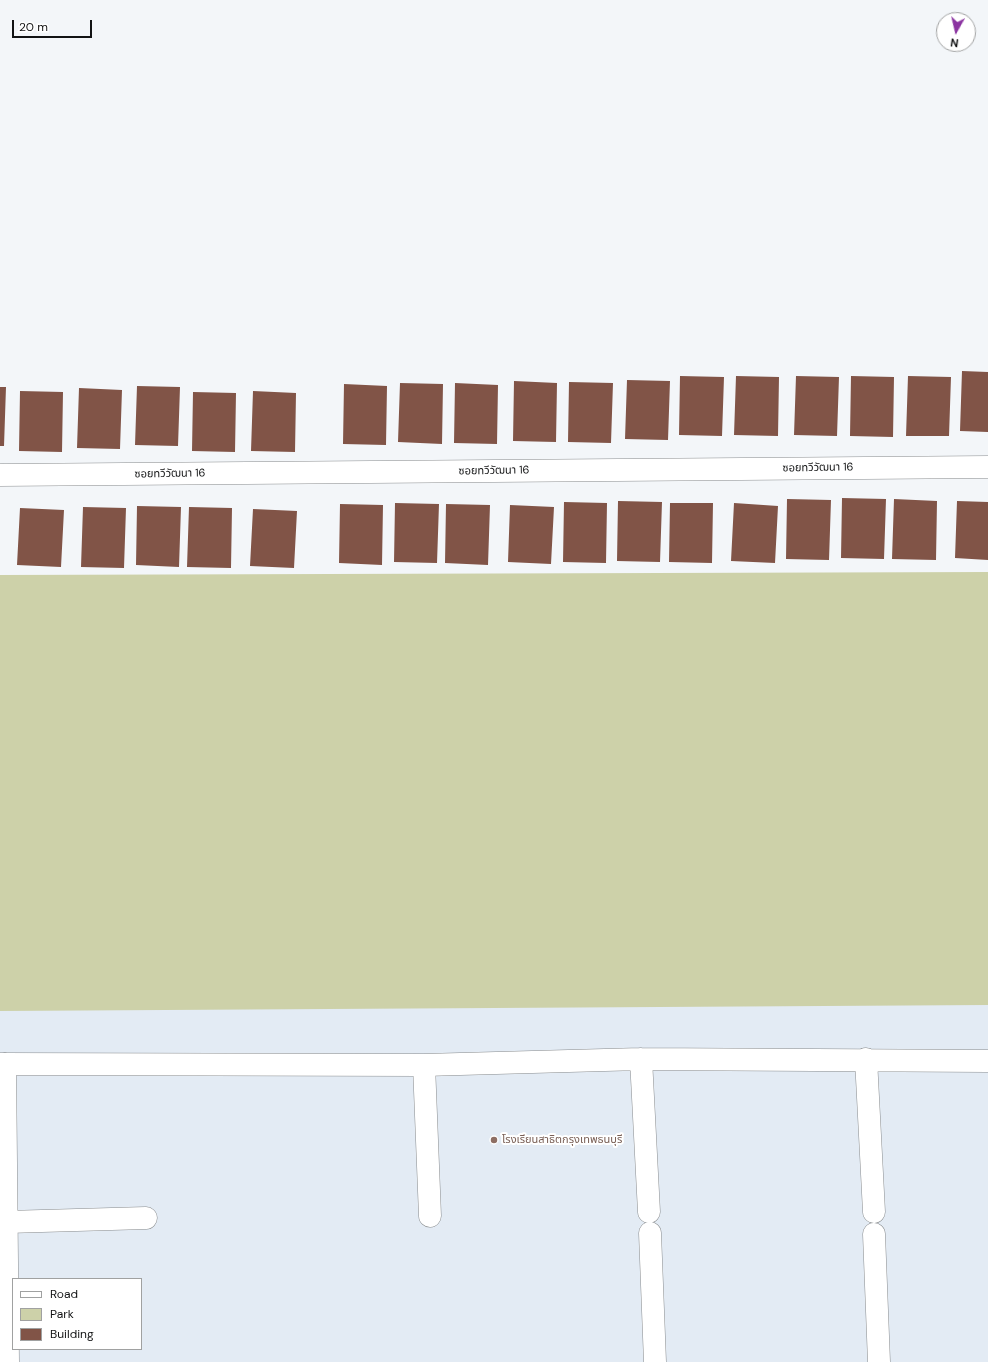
<!DOCTYPE html>
<html>
<head>
<meta charset="utf-8">
<style>
	body { margin:0 }
	#map { position:relative; width:988px; height:1362px; overflow:hidden; background:#f3f6f9; font-family:"DM Sans",sans-serif }
	canvas { display:block }
	.legend { position:absolute; left:12px; top:1278px; width:130px; height:72px; box-sizing:border-box; background:#fff; border:1px solid #a0a1a1; margin:0; padding:5px 7px; list-style:none; font-size:12px; color:#121314 }
	.legend li { display:flex; align-items:center; gap:8px; height:20px }
	.legend b { width:20px; border:1px solid #a0a1a1 }
	.north { position:absolute; left:936px; top:12px; width:40px; height:40px; box-sizing:border-box; background:#fff; border:1px solid #a0a1a1; border-radius:50%; rotate:188deg; font-size:11px; font-weight:700; line-height:16px; text-align:center; color:#121314 }
	.north::after { content:''; display:block; margin:auto; width:14px; height:18px; background:#8b34a1; clip-path:polygon(50% 0,100% 100%,50% 72%,0 100%) }
	.scale { position:absolute; left:12px; top:20px; width:80px; height:18px; box-sizing:border-box; border:2px solid #121314; border-top:0; padding-left:5px; font-size:12px; line-height:14px; white-space:nowrap; color:#121314; -webkit-text-stroke:3px #fff; paint-order:stroke }
</style>
</head>
<body>
<div id="map">
<canvas width="988" height="1362"></canvas>
<ul class="legend">
<li><b style="height:5px;background:#fff"></b>Road</li>
<li><b style="height:11px;background:#cdd1a9"></b>Park</li>
<li><b style="height:11px;background:#815447"></b>Building</li>
</ul>
<div class="north">N</div>
<div class="scale">20 m</div>
</div>
<script>
const ctx = document.querySelector('canvas').getContext('2d');
ctx.lineJoin = 'round';
function fill(path, color) {
  ctx.fillStyle = color;
  ctx.fill(path, 'evenodd');
}
function shape(rows) {
  const path = new Path2D();
  for (const r of rows) {
    path.moveTo(r[0], r[1]);
    for (let i = 2; i < r.length; i += 2) path.lineTo(r[i], r[i + 1]);
  }
  return path;
}
function stroke(path, color, width, dash) {
  ctx.strokeStyle = color;
  ctx.lineWidth = width;
  ctx.lineCap = dash ? 'butt' : 'round';
  ctx.setLineDash(dash || []);
  ctx.stroke(path);
}
function label(font, color, halo, rows, align = 'center') {
  ctx.font = font + ' "DM Sans","Noto Sans Thai",sans-serif';
  ctx.lineWidth = 4;
  ctx.setLineDash([]);
  ctx.textBaseline = 'middle';
  ctx.strokeStyle = halo;
  ctx.fillStyle = color;
  for (const [text, x, y, turn = 0] of rows) {
    ctx.save();
    ctx.translate(x, y);
    ctx.rotate((+turn || 0) * Math.PI / 180);
    ctx.textAlign = isNaN(turn) ? turn : align;
    if (halo) ctx.strokeText(text, 0, 0);
    ctx.fillText(text, 0, 0);
    ctx.restore();
  }
}
const built = shape([
	[0,999,988,1001,988,1362,0,1362],
	[13,1279,141,1279,141,1349,13,1349]
]);
const green = shape([
	[988,572,988,1005,0,1011,0,575]
]);
const building = shape([
	[962,371,988,372,988,432,960,431],
	[680,376,724,377,722,436,679,435],
	[736,376,779,377,778,436,734,435],
	[796,376,839,377,837,436,794,435],
	[851,376,894,377,893,437,850,436],
	[908,376,951,377,949,436,906,436],
	[627,380,670,381,668,440,625,439],
	[514,381,557,383,556,442,513,441],
	[569,382,613,383,611,443,568,442],
	[400,383,443,384,442,444,398,442],
	[455,383,498,385,497,444,454,443],
	[344,384,387,386,386,445,343,444],
	[137,386,180,387,178,446,135,445],
	[0,387,6,387,4,446,0,446],
	[79,388,122,390,120,449,77,448],
	[20,391,63,392,62,452,19,451],
	[253,391,296,393,295,452,251,451],
	[193,392,236,393,235,452,192,451],
	[842,498,886,499,884,559,841,558],
	[787,499,831,500,829,560,786,559],
	[894,499,937,501,936,560,892,559],
	[618,501,662,502,660,562,617,561],
	[957,501,988,502,988,560,955,558],
	[564,502,607,503,606,563,563,562],
	[395,503,439,504,437,563,394,562],
	[670,503,713,503,712,563,669,562],
	[734,503,778,506,775,563,731,561],
	[340,504,383,505,382,565,339,563],
	[446,504,490,505,488,565,445,563],
	[510,505,554,507,551,564,508,562],
	[137,506,181,507,179,567,136,565],
	[83,507,126,508,124,568,81,567],
	[189,507,232,508,231,568,187,567],
	[20,508,64,510,61,567,17,565],
	[253,509,297,511,294,568,250,566]
]);
const minor = shape([
	[0,475,988,467],
	[641,1059,649,1212],
	[866,1059,874,1212],
	[0,1064,424,1065,641,1059,988,1061],
	[5,1064,8,1362],
	[424,1065,430,1216],
	[7,1222,146,1218],
	[650,1233,655,1362],
	[874,1234,879,1362]
]);
const markers = [
	[494,1140,4,"#8d6e63"]
];
const streetNames = [
	["ซอยทวีวัฒนา 16",818,468,-1],
	["ซอยทวีวัฒนา 16",494,471,-1],
	["ซอยทวีวัฒนา 16",170,474,-1]
];
const educationNames = [
	["โรงเรียนสาธิตกรุงเทพธนบุรี",502,1140]
];
fill(built, '#e3ebf4');
fill(green, '#cdd1a9');
fill(building, '#815447');
stroke(minor, '#898c8e', 23);
stroke(minor, '#fff', 22);
for (const [x, y, r, color] of markers) {
  const dot = new Path2D();
  dot.arc(x, y, r, 0, 2 * Math.PI);
  ctx.fillStyle = color;
  ctx.fill(dot);
  stroke(dot, '#fff', 1.5);
}
label('11px', '#121314', '#fff', streetNames);
label('11px', '#785e54', '#fff', educationNames, 'left');
</script>
</body>
</html>
